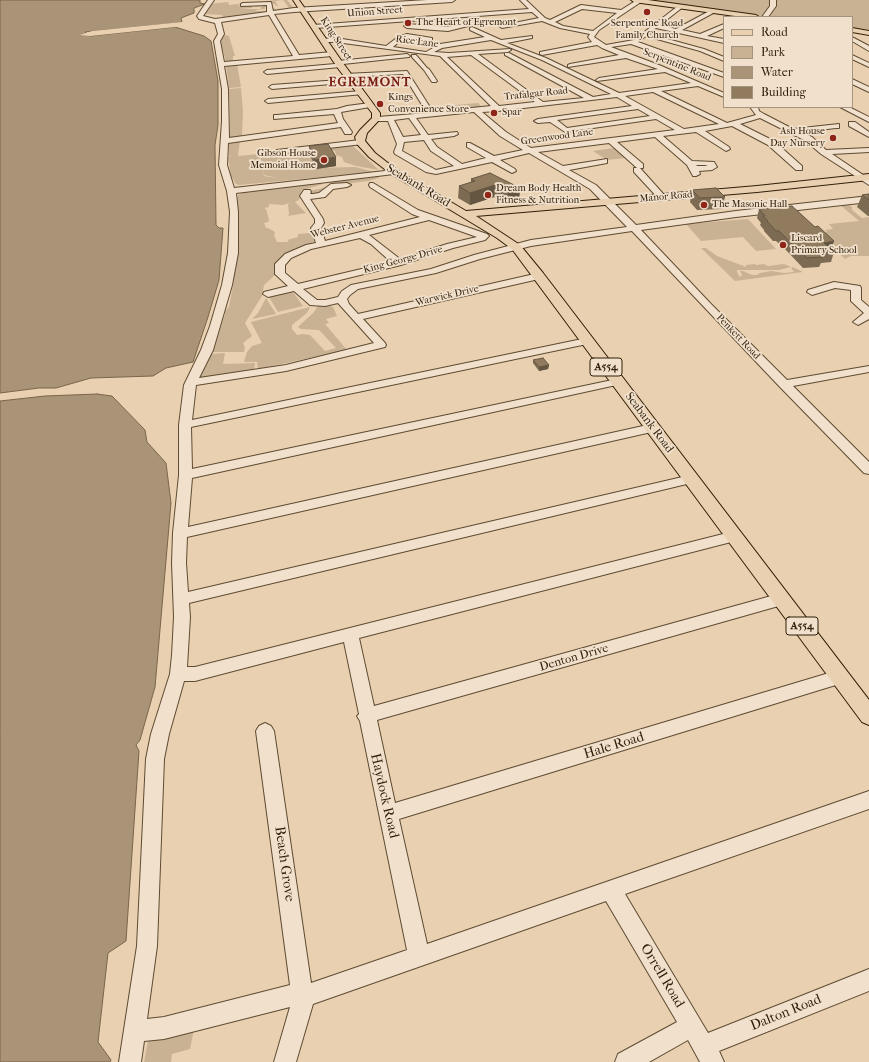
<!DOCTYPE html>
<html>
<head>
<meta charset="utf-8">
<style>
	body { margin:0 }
	#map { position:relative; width:869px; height:1062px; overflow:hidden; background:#e8d0b0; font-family:"IM FELL French Canon",serif }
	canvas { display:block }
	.legend { position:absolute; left:723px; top:16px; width:130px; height:92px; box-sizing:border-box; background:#f0e0cc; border:1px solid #a4937e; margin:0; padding:5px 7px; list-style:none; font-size:12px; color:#311f08 }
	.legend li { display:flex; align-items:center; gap:8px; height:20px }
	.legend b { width:20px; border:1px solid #a4937e }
</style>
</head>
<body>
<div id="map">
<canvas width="869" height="1062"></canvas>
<ul class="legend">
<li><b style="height:5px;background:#e8d0b0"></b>Road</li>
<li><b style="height:11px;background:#c9b293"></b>Park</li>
<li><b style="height:11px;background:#aa9477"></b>Water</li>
<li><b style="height:11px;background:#907b5f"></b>Building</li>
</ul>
</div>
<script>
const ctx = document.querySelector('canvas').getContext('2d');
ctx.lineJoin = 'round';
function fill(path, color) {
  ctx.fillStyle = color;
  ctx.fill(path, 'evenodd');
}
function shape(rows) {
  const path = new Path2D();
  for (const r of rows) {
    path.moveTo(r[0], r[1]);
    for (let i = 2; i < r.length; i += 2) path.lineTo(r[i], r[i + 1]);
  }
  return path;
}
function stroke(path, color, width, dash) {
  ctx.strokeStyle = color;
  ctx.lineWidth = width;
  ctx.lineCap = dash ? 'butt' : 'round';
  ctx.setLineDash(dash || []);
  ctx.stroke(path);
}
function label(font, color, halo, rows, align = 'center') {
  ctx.font = font + ' "IM FELL French Canon",serif';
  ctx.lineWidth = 3.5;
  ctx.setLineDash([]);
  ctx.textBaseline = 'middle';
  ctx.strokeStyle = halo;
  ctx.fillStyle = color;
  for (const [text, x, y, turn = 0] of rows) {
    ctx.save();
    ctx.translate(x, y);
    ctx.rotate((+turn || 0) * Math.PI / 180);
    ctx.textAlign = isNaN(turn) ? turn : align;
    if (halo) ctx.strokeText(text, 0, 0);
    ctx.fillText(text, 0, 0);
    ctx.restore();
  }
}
const green = shape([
	[276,0,287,0,293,7,273,10,271,8,277,8,274,8,275,9,289,8,283,0,275,1,277,4,276,4,279,6,276,6,275,4,271,4,271,2,238,5,241,7,257,4,259,7,253,6,252,8,240,9,261,9,260,7,265,6,265,9,255,10,257,11,267,11,234,16,223,18,222,15,204,14,204,12,209,4,228,2,229,5],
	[638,0,869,0,869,31,852,29,852,17,763,17],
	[224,35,229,36,235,56,233,56,233,61,226,62,220,39],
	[237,64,241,87,229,88,226,65],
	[241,88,243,111,242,136,230,138,230,120,235,120,230,120,229,89],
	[478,103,483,108,447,111,444,106],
	[240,140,238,156,259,154,264,176,278,178,264,175,260,155,261,153,273,152,274,153,305,150,307,153,317,152,318,154,309,155,310,157,315,156,316,168,355,167,375,172,239,185,236,184,231,176,228,157,231,156,229,156,229,142],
	[352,145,379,170,356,166,344,162,342,157,336,155,335,151,328,150,327,147],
	[614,148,626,158,607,160,593,151],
	[378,176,379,178,368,181,337,185,319,194,309,194,309,191,328,187,334,181],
	[320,182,322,184,320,185,302,190,299,200,295,202,306,213,288,216,289,214,288,204,292,202,283,205,269,204,269,207,264,208,266,209,269,220,268,222,264,223,266,228,268,228,275,232,274,235,277,242,289,242,287,240,298,237,298,234,310,233,310,231,312,230,314,242,283,256,276,264,275,275,264,285,262,296,245,323,252,336,243,343,245,348,244,352,212,352,225,314,224,312,229,307,234,280,238,195,248,190],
	[839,204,847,204,852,207,852,210,862,218,869,217,869,256,851,256,845,259,817,233,827,232,825,230,833,229,829,224,859,221],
	[748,219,776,249,756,251,743,237,701,241,686,224],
	[701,248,706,248,717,256,746,267,746,265,755,264,756,265,764,264,768,266,784,264,791,267,779,270,737,270,737,272,740,277,742,275,740,271,743,271,752,275,757,275,760,273,771,271,784,273,794,272,791,268,793,267,803,272,735,281],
	[293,292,303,306,278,312,269,297],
	[266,298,276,314,252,319,258,313],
	[322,304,333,307,337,316,326,319,329,323,325,324,347,350,258,369,257,362,244,362,247,352,252,346,262,343,251,322,310,307,307,313,292,325,292,329,297,335,302,334,310,335,325,351,336,348,319,330,301,329,298,327,314,312,318,306],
	[225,353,223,364,255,363,254,370,199,378,211,354],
	[194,1029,190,1049,172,1054,171,1062,144,1062,148,1041]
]);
const water = shape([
	[0,0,200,0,200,3,205,4,194,8,194,13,181,18,182,22,179,23,85,32,90,36,175,27,204,36,211,41,218,81,218,125,215,145,216,225,219,228,223,228,219,280,208,317,193,362,166,368,153,376,91,378,56,388,39,388,0,393,0,0],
	[97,394,112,396,145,430,147,442,166,463,171,503,155,687,140,740,136,745,139,751,126,941,108,953,98,1042,111,1060,110,1062,0,1062,0,401,45,396,97,394]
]);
const pier = shape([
	[182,22,184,23,177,25,180,26,175,27,90,36,80,35,92,31]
]);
const minor = shape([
	[208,0,214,0,203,16,215,19,267,12,267,5,241,6,241,4,243,3,271,2,273,11,294,8,427,0,455,0,452,2,294,12,274,14,299,55,332,52,335,54,332,56,224,66,228,89,229,138,338,123,334,114,274,119,274,115,277,115,337,109,347,106,370,103,373,105,370,107,341,112,343,119,352,132,351,134,345,134,341,127,228,143,227,165,234,188,394,170,398,172,394,174,236,193,238,212,238,253,232,285,213,350,199,378,286,365,374,343,338,303,325,306,310,305,294,291,268,297,263,294,264,292,288,286,275,274,275,264,285,254,306,245,316,243,311,228,315,223,315,219,300,196,304,190,310,190,311,192,310,194,313,194,319,193,331,184,347,183,351,185,347,187,333,189,325,197,310,199,323,219,324,223,321,228,325,241,420,217,412,214,370,187,369,185,370,183,373,183,418,210,487,234,489,236,485,240,453,248,401,265,303,289,317,300,325,300,338,297,342,291,351,285,431,269,474,255,531,240,627,227,590,189,529,153,500,160,515,169,516,171,512,173,492,162,436,174,426,172,395,154,394,152,397,144,388,121,378,121,378,117,427,113,403,74,347,77,344,75,345,74,407,71,433,112,491,106,440,56,336,42,324,42,321,40,322,39,336,38,386,46,398,37,407,34,432,38,432,40,430,41,407,38,402,39,393,47,426,52,440,44,485,37,470,30,470,28,472,27,501,40,532,36,532,38,507,43,546,58,619,93,691,83,665,72,597,81,596,80,599,78,658,69,626,58,568,67,568,65,570,64,619,55,602,48,597,45,542,55,540,54,540,52,592,42,588,37,590,34,560,28,542,21,502,28,499,26,539,18,532,12,315,28,313,27,313,25,529,9,520,0,526,0,545,18,550,20,581,5,621,10,637,0,641,0,641,2,599,30,594,37,606,45,634,40,678,6,683,7,660,25,676,29,713,9,716,11,715,12,682,30,700,34,724,24,724,28,707,36,724,39,724,43,656,28,649,34,704,49,724,57,724,61,700,51,646,36,638,42,724,73,724,77,631,44,611,47,659,65,724,93,724,97,698,86,661,91,727,123,756,115,750,107,758,107,759,111,764,114,793,129,839,124,839,128,836,128,801,132,812,137,826,150,869,148,869,152,832,154,869,179,869,185,821,154,806,141,760,118,740,124,774,141,802,166,802,170,796,170,768,145,732,126,705,131,729,147,730,149,726,151,696,132,663,136,692,161,714,162,717,167,712,170,699,171,700,174,696,176,693,176,687,165,655,137,617,142,643,164,643,168,640,168,666,197,662,200,659,199,634,172,634,168,637,168,609,143,538,152,563,166,607,159,607,163,569,170,596,185,636,225,736,211,869,196,869,202,736,217,641,230,711,304,787,380,869,366,869,372,793,386,869,462,869,474,864,473,779,386,632,231,531,246,480,259,436,273,358,289,350,295,347,299,349,304,358,314,539,273,544,276,539,279,363,319,385,343,386,345,385,347,286,371,196,385,192,420,587,338,592,341,587,344,191,427,192,469,617,379,621,380,623,382,621,384,192,478,188,527,652,424,656,425,658,428,656,431,187,537,186,563,188,592,691,475,696,476,698,479,696,482,691,483,189,603,190,617,187,667,195,667,735,531,740,532,742,536,740,540,735,541,359,638,374,706,782,593,787,595,790,599,787,603,782,605,377,720,395,803,839,670,845,672,847,677,845,682,839,684,399,819,427,944,869,791,869,809,625,894,708,1033,869,969,869,991,719,1051,724,1062,700,1062,688,1040,649,1062,615,1062,618,1054,677,1022,606,901,313,1004,296,1062,274,1062,290,1007,164,1039,144,1041,141,1062,119,1062,137,946,146,759,151,734,170,674,172,655,174,617,172,563,173,533,179,475,179,425,184,385,201,350,210,326,222,285,228,253,230,212,227,191,219,165,222,121,222,89,214,41,218,34,215,23,199,19,197,16,208,0],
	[582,9,617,13,593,31,563,26,555,22,582,9],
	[269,15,293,56,224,62,220,41,224,34,221,22,269,15],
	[491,40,542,60,611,94,593,97,509,53,505,53,505,55,584,98,543,102,478,54,508,52,511,50,510,49,449,53,434,52,442,48,491,40],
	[471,55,535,102,499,106,447,57,471,55],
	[653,92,719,124,684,129,625,96,653,92],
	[617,97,632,106,538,119,534,121,538,123,550,122,565,132,656,119,675,130,531,148,506,132,482,112,498,111,617,97],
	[638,109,650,116,567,128,557,120,638,109],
	[474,112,500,136,523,150,494,156,470,143,467,143,467,147,486,158,462,164,437,147,431,139,454,136,458,134,457,132,428,135,416,118,474,112],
	[409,118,421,135,403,137,394,120,409,118],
	[424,140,431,151,454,166,436,170,402,151,404,142,424,140],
	[696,165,705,165,708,166,697,166,696,165],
	[429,220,477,237,447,244,400,259,369,235,429,220],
	[360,238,371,244,391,262,298,284,285,273,285,265,291,258,311,249,360,238],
	[344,642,359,714,357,716,360,721,407,950,311,983,274,731,271,726,265,723,259,726,256,731,290,985,164,1017,147,1019,157,946,164,759,169,734,184,681,195,681,344,642],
	[770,0,776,0,776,6,768,17,762,17,770,6,770,0],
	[478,20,481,22,480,23,448,31,407,28,404,26,407,24,448,27,478,20],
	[852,37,869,46,869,51,852,41,852,37],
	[407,54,410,56,409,57,343,64,340,67,267,74,264,72,267,70,335,64,338,61,407,54],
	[412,55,416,55,427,68,429,69,437,81,436,82,432,82,424,70,412,57,412,55],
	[852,55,869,63,869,67,852,59,852,55],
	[353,79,356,81,355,82,272,89,269,87,272,85,353,79],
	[852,79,869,87,869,92,852,84,852,79],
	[361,91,363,92,363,94,268,103,265,101,268,99,361,91],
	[840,107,849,107,869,117,869,122,840,107],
	[849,122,855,122,869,132,869,137,849,126,849,122],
	[360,140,364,142,363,144,277,154,273,152,277,150,360,140],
	[834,282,860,286,861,288,861,300,869,307,869,319,858,325,853,322,864,313,851,301,851,290,835,288,812,295,807,292,808,290,834,282]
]);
const major = shape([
	[293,0,299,0,343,63,380,113,380,119,367,133,365,141,375,153,397,170,466,211,757,186,869,174,869,180,757,192,476,216,520,245,543,273,869,700,869,725,862,722,512,249,497,238,391,174,369,157,357,144,355,137,360,130,372,118,372,113,337,67,293,0],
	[631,0,648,0,756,15,759,17,742,17,634,2,631,0],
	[852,28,869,31,869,35,852,32,852,28]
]);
const wall = shape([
	[309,146,336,166,316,169,310,155],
	[471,179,520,188,519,200,507,204,494,197,470,205,458,198,459,186,471,182],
	[692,190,725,197,722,209,697,210,690,202],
	[869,194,869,216,868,216,857,207,862,195],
	[759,209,815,227,834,241,831,249,834,252,831,262,821,263,819,267,803,268,785,249,776,241,773,241,764,231,764,230,760,225,761,223,757,218],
	[533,360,549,365,548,369,539,371,533,363]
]);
const shadedWall = shape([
	[336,157,336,166,316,169,315,160],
	[495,185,494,197,470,205,470,193],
	[520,188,519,200,507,204,508,192],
	[834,241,830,250,824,243],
	[549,365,548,369,539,371,539,367]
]);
const building = shape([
	[328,144,336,157,315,160,309,146,328,144],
	[490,173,520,188,508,192,495,185,470,193,459,186,475,181,471,179,490,173],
	[716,188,725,197,700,198,692,190,716,188],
	[869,194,869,200,862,195,869,194],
	[792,206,815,227,818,226,834,241,824,243,834,252,819,253,823,257,807,258,779,231,776,231,767,221,768,221,763,216,765,216,759,209,792,206],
	[543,358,549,365,539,367,533,360,543,358]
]);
const markers = [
	[647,12,4,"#8f2418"],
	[408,23,4,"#8f2418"],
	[380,104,4,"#8f2418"],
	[494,113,4,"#8f2418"],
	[833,138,4,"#8f2418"],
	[324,160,4,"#8f2418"],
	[488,195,4,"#8f2418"],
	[704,205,4,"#8f2418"],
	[783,245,4,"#8f2418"]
];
const farStreetnames = [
	["Union Street",375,12,-4],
	["King Street",336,39,57],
	["Rice Lane",417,42,7],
	["Serpentine Road",677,65,22],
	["Trafalgar Road",536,94,-6],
	["Greenwood Lane",557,137,-8],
	["Manor Road",666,197,-5],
	["Webster Avenue",345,227,-14],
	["King George Drive",403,260,-15],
	["Warwick Drive",447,296,-13],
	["Penkett Road",738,337,46]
];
const farPoinames = [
	["The Heart of Egremont",416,23],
	["Serpentine Road",647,24,"center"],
	["Family Church",647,36,"center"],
	["Kings",388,98],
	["Convenience Store",388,110],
	["Spar",502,113],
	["Ash House",825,132,"right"],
	["Day Nursery",825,144,"right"],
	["Gibson House",316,154,"right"],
	["Memoial Home",316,166,"right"],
	["Dream Body Health",496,189],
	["Fitness & Nutrition",496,201],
	["The Masonic Hall",712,205],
	["Liscard",791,239],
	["Primary School",791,251]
];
const shields = [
	[606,367,32],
	[802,626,32]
];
const shieldNames = [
	["A554",606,367],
	["A554",802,626]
];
const streetNames = [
	["Seabank Road",418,186,31],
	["Seabank Road",649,423,53],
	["Denton Drive",574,658,-16]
];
const farDistrictnames = [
	["EGREMONT",370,83]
];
const nearStreetnames = [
	["Hale Road",614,746,-17],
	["Haydock Road",384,796,77],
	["Beach Grove",284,864,82],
	["Orrell Road",662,976,59],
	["Dalton Road",786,1013,-22]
];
fill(green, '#c9b293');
fill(water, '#aa9477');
stroke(water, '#7a654b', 1);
fill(pier, '#e8d0b0');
stroke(minor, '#5f4b32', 2);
stroke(major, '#311f08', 2);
fill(minor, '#f0e0cc');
fill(major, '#e8d0b0');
fill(wall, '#7c6a52');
fill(shadedWall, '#655642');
fill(building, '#907b5f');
stroke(building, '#655642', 1);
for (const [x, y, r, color] of markers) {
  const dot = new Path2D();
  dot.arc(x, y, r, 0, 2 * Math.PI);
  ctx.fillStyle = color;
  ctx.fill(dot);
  stroke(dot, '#f0e0cc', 1.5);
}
label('10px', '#311f08', '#f0e0cc', farStreetnames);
label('10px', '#311f08', '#f0e0cc', farPoinames, 'left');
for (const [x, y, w] of shields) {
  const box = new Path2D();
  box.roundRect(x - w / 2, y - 9, w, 18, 3);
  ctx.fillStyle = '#f0e0cc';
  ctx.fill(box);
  stroke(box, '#311f08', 1);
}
label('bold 11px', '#311f08', null, shieldNames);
label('12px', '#311f08', '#f0e0cc', streetNames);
ctx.letterSpacing = '1px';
label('bold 13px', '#7a1f14', '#f0e0cc', farDistrictnames);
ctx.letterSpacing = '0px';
label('14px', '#311f08', '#f0e0cc', nearStreetnames);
</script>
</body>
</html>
